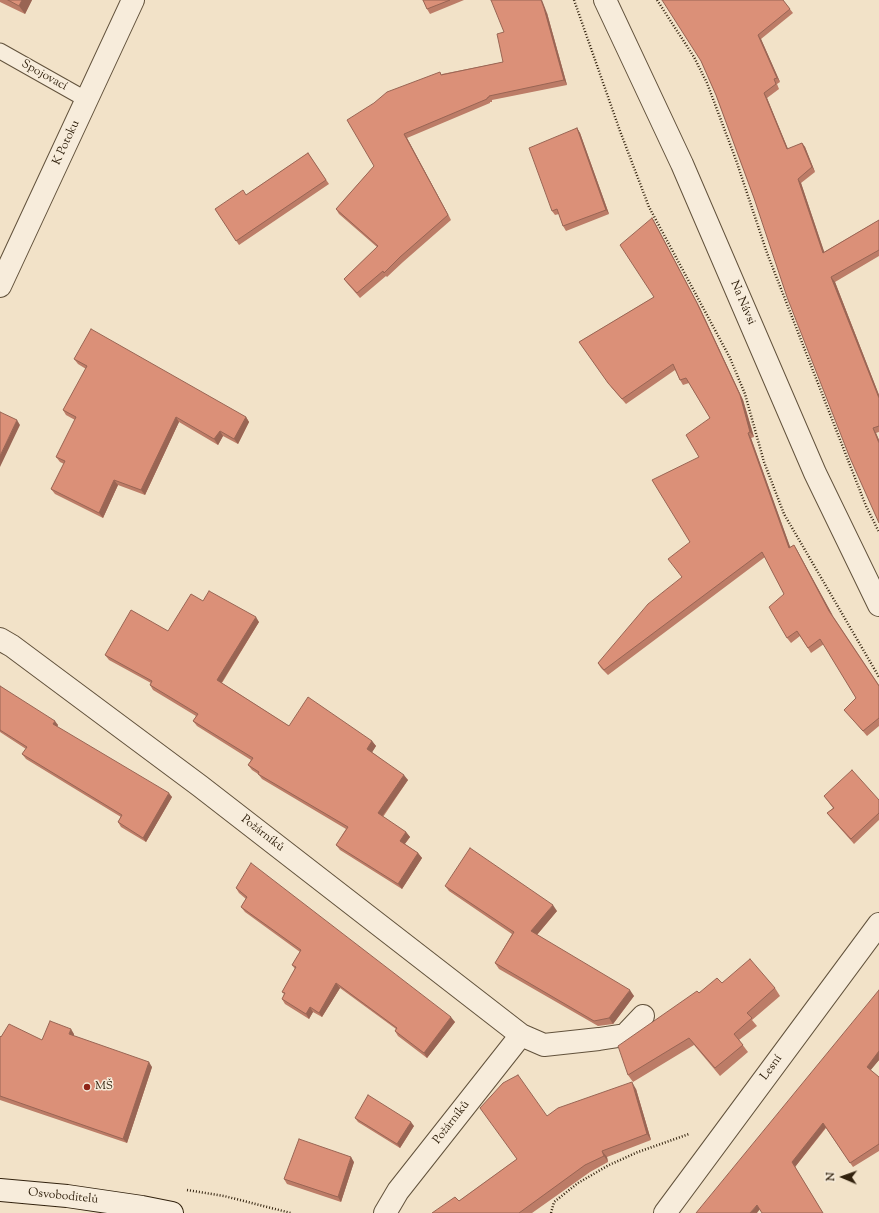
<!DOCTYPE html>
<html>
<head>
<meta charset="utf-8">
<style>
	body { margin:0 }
	#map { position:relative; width:879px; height:1213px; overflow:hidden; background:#f2e2c8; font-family:"Sorts Mill Goudy",serif }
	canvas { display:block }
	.north { position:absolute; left:823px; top:1157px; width:40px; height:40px; -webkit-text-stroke:3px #f7ecdb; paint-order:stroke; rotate:272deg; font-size:11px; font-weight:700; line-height:16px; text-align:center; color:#32220e }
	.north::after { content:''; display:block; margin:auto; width:14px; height:18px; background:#32220e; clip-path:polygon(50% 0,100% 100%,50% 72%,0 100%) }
</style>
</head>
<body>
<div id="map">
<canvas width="879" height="1213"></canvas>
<div class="north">N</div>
</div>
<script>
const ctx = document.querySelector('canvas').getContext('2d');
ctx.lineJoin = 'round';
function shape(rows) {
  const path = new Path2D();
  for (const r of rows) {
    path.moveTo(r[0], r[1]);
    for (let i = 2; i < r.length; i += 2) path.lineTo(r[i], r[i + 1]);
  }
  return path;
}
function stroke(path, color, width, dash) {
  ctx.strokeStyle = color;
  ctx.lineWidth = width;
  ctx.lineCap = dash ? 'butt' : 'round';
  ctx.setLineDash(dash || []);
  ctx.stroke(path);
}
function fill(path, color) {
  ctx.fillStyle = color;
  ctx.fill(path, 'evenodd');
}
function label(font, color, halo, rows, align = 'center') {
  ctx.font = font + ' "Sorts Mill Goudy",serif';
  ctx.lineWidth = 3;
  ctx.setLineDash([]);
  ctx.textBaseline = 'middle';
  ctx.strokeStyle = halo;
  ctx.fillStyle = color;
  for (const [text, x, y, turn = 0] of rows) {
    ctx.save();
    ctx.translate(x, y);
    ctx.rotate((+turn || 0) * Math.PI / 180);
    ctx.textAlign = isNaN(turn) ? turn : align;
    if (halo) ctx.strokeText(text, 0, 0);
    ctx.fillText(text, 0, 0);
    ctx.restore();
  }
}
const path = shape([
	[574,0,620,131,649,207,730,358,745,394,764,462,784,514,879,677],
	[657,0,694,57,707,83,736,160,767,253,866,506,879,532],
	[187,1190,224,1196,291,1213],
	[551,1213,554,1202,578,1183,609,1165,638,1152,689,1134]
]);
const service = shape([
	[0,51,87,100]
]);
const minor = shape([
	[605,0,682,164,815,473,879,605],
	[0,286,133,0],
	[0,639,12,646,200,786,521,1035,544,1045,599,1039,625,1035,643,1016],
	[385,1213,398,1191,521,1035]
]);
const tertiary = shape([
	[665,1213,879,924]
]);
const secondary = shape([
	[0,1190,67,1196,142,1207,172,1213]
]);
const wall = shape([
	[0,0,32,0,25,14,0,2],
	[423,0,464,0,430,14,427,9],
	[783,0,793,13,761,39,780,82,777,84,779,89,767,98,788,149,802,143,805,147,815,172,801,183,824,252,879,220,879,256,835,282,879,395,879,432,876,433,879,440,879,523,754,198,716,95,701,61],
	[547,13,567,85,492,100,492,102,490,102,490,103,407,138,451,220,403,262,387,277,386,276,360,298,347,283,344,279,377,247,339,214,336,209,374,166,442,74,503,62,504,32],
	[577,128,580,133,609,214,566,231,563,226,559,214,555,215,552,211],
	[308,153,329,184,239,245,215,209,246,195],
	[652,218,655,223,700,308,743,400,754,437,751,438,790,547,794,545,797,550,833,616,879,685,879,726,867,736,848,714,844,710,856,698,824,644,811,653,800,636,791,643,787,638,784,594,765,557,608,675,601,668,598,663,682,578,690,542,699,457,710,418,689,383,683,385,680,380,675,370,626,404,612,388,579,342,654,297],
	[74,359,246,417,249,422,238,444,223,436,218,445,179,422,145,495,118,485,103,518,55,494,51,489,64,464,60,462,56,457,75,420,66,415,63,410,86,369,78,364],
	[203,601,259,622,222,683,289,726,372,741,376,746,372,752,408,780,383,817,406,832,410,837,405,844,418,853,422,858,402,889,340,850,336,845,346,829,262,779,258,774,252,770,248,765,251,760,197,726,193,721,196,716,153,690,150,685,151,683,109,660,105,655,168,631],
	[0,686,58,725,57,727,172,797,146,842,121,827,118,822,121,817,26,759,22,754,26,749,0,732],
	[824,796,879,800,879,820,854,844,831,818,827,813,833,808],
	[445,886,557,911,537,935,634,996,613,1024,598,1026,499,969,495,963,512,934,449,891],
	[236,888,455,1022,427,1058,398,1036,395,1031,396,1029,340,988,322,1017,313,1012,309,1019,285,1004,282,999,284,994,282,992,295,969,292,965,300,952,245,912,241,907,246,899,239,893],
	[722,983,775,988,780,996,752,1020,757,1026,739,1040,748,1052,720,1076,694,1045,633,1082,628,1075,699,993],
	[879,990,879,1060,870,1070,879,1077,879,1151,853,1167,826,1128,795,1167,823,1213,762,1213],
	[74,1034,74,1036,152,1067,127,1143,0,1100,0,1036,1,1037,42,1040],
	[636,1089,651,1140,607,1157,608,1162,590,1172,532,1213,432,1213,459,1201,517,1159],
	[355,1118,414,1126,400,1148,358,1122],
	[354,1162,341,1202,287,1184,284,1179]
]);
const shadedWall = shape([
	[22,0,32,0,25,14,19,6],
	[541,0,542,0,547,13,567,85,564,80],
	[758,35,761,39,780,82,777,78],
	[764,93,767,98,790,154,787,149],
	[577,128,580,133,609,214,606,210],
	[404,134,407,138,451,220,448,215],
	[802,143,805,147,815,172,812,167],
	[798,179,801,183,826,257,823,253],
	[652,218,655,223,700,308,743,400,754,437,750,432],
	[831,277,835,282,879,395,879,398],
	[176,417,179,422,145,495,141,490],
	[246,417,249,422,238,444,234,439],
	[17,420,20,425,0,467,0,456],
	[873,428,876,433,879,440,879,443],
	[220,431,223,436,218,445,214,439],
	[748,433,751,438,792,552,789,548],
	[114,480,118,485,103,518,99,513],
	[794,545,797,550,833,616,829,611],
	[256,617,259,622,220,685,217,680],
	[55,721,58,725,56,728,53,724],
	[372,741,376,746,371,754,367,749],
	[404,775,408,780,381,818,378,813],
	[169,793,172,797,146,842,143,838],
	[406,832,410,837,403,846,400,841],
	[418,853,422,858,402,889,398,884],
	[553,905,557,911,535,937,531,931],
	[336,983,340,988,322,1017,319,1013],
	[630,990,634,996,613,1024,609,1018],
	[310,1007,313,1012,309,1019,306,1014],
	[451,1017,455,1022,427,1058,424,1053],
	[71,1029,74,1034,73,1039,69,1034],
	[879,1051,879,1060,870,1071,867,1067],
	[149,1062,152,1067,127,1143,123,1139],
	[632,1082,636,1089,651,1140,647,1134],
	[411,1122,414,1126,400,1148,397,1144],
	[823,1123,826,1127,795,1167,823,1213,792,1162],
	[602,1151,607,1157,608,1162,604,1156],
	[351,1157,354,1162,341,1202,338,1197],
	[757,1205,760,1209,757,1213,750,1213]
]);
const building = shape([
	[8,0,22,0,19,6,8,0],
	[423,0,450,0,427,9,423,0],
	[491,0,541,0,544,8,564,80,489,96,489,97,487,98,487,99,404,134,448,215,400,257,384,273,383,271,357,293,344,279,378,246,336,209,374,166,347,120,374,103,387,92,440,72,441,75,503,62,497,34,504,32,491,0],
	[662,0,783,0,790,9,758,35,777,78,774,79,776,84,764,93,787,149,802,143,812,167,798,179,823,253,879,220,879,250,831,277,879,398,879,426,873,428,879,443,879,523,850,458,787,297,754,198,716,95,701,61,662,0],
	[577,128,606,210,563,226,557,209,552,211,529,148,577,128],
	[308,153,326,180,236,241,215,209,243,190,246,195,308,153],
	[652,218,697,303,740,395,750,432,748,433,789,548,794,545,829,611,879,686,879,718,863,731,844,710,856,698,820,639,808,648,797,631,787,638,769,607,784,594,762,552,604,670,598,663,648,604,682,577,668,559,690,542,652,480,699,457,686,435,710,418,686,378,680,380,673,364,622,399,608,383,579,342,654,297,620,245,652,218],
	[91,329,246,417,234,439,220,431,214,439,176,417,141,490,114,480,99,513,51,489,65,461,56,457,76,417,63,410,87,366,74,359,91,329],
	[0,412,17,420,0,456,0,412],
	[209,591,256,617,217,680,289,726,308,697,372,741,367,749,404,775,378,813,406,832,400,841,418,853,398,884,336,845,348,827,258,774,259,772,248,765,253,758,193,721,198,714,150,685,152,681,105,655,131,610,168,631,191,594,203,601,209,591],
	[0,686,55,721,53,724,169,793,143,838,118,822,122,815,22,754,27,747,0,730,0,686],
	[852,770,879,800,879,813,851,839,827,813,834,808,824,796,852,770],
	[470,848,553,905,531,931,630,990,609,1018,594,1021,495,963,514,932,445,886,470,848],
	[251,863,451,1017,424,1053,395,1031,397,1028,336,983,319,1013,310,1007,306,1014,282,999,285,993,282,992,296,967,292,965,301,950,241,907,247,897,236,888,251,863],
	[750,959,775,988,747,1013,752,1018,734,1034,743,1045,715,1068,689,1038,628,1075,618,1046,697,991,699,993,717,978,722,983,750,959],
	[879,990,879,1051,867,1067,879,1077,879,1144,850,1163,823,1123,792,1162,823,1213,762,1213,757,1205,750,1213,696,1213,879,990],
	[50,1021,71,1029,69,1034,149,1062,123,1139,0,1096,0,1036,1,1037,9,1024,42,1040,50,1021],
	[518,1075,547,1116,558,1108,632,1082,647,1134,602,1151,604,1156,585,1165,519,1213,432,1213,455,1197,459,1201,517,1159,480,1108,503,1083,518,1075],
	[368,1095,411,1122,397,1144,355,1118,368,1095],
	[299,1139,351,1157,338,1197,284,1179,299,1139]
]);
const markers = [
	[87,1087,4,"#8f2418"]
];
const streetNames = [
	["Spojovací",44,76,29],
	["K Potoku",67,143,-65],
	["Na Návsi",742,303,67],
	["Požárníků",262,834,38],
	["Lesní",772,1068,-54],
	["Požárníků",452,1123,-52],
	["Osvoboditelů",63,1197,6]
];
const poiNames = [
	["MŠ",95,1087]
];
stroke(service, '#62523c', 17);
stroke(minor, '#62523c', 24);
stroke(tertiary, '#62523c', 24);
stroke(secondary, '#32220e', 24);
stroke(path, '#32220e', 2.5, [1, 2]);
stroke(service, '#f7ecdb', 15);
stroke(minor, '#f7ecdb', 22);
stroke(tertiary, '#f7ecdb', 22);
stroke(secondary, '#f7ecdb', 22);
fill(wall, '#bc7c67');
fill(shadedWall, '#996554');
fill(building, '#db9078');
stroke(building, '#996554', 1);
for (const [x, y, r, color] of markers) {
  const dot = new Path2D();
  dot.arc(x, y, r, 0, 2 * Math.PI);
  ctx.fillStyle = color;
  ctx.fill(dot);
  stroke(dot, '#f7ecdb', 1.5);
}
label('12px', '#32220e', '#f7ecdb', streetNames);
label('12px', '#32220e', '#f7ecdb', poiNames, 'left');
</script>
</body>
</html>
